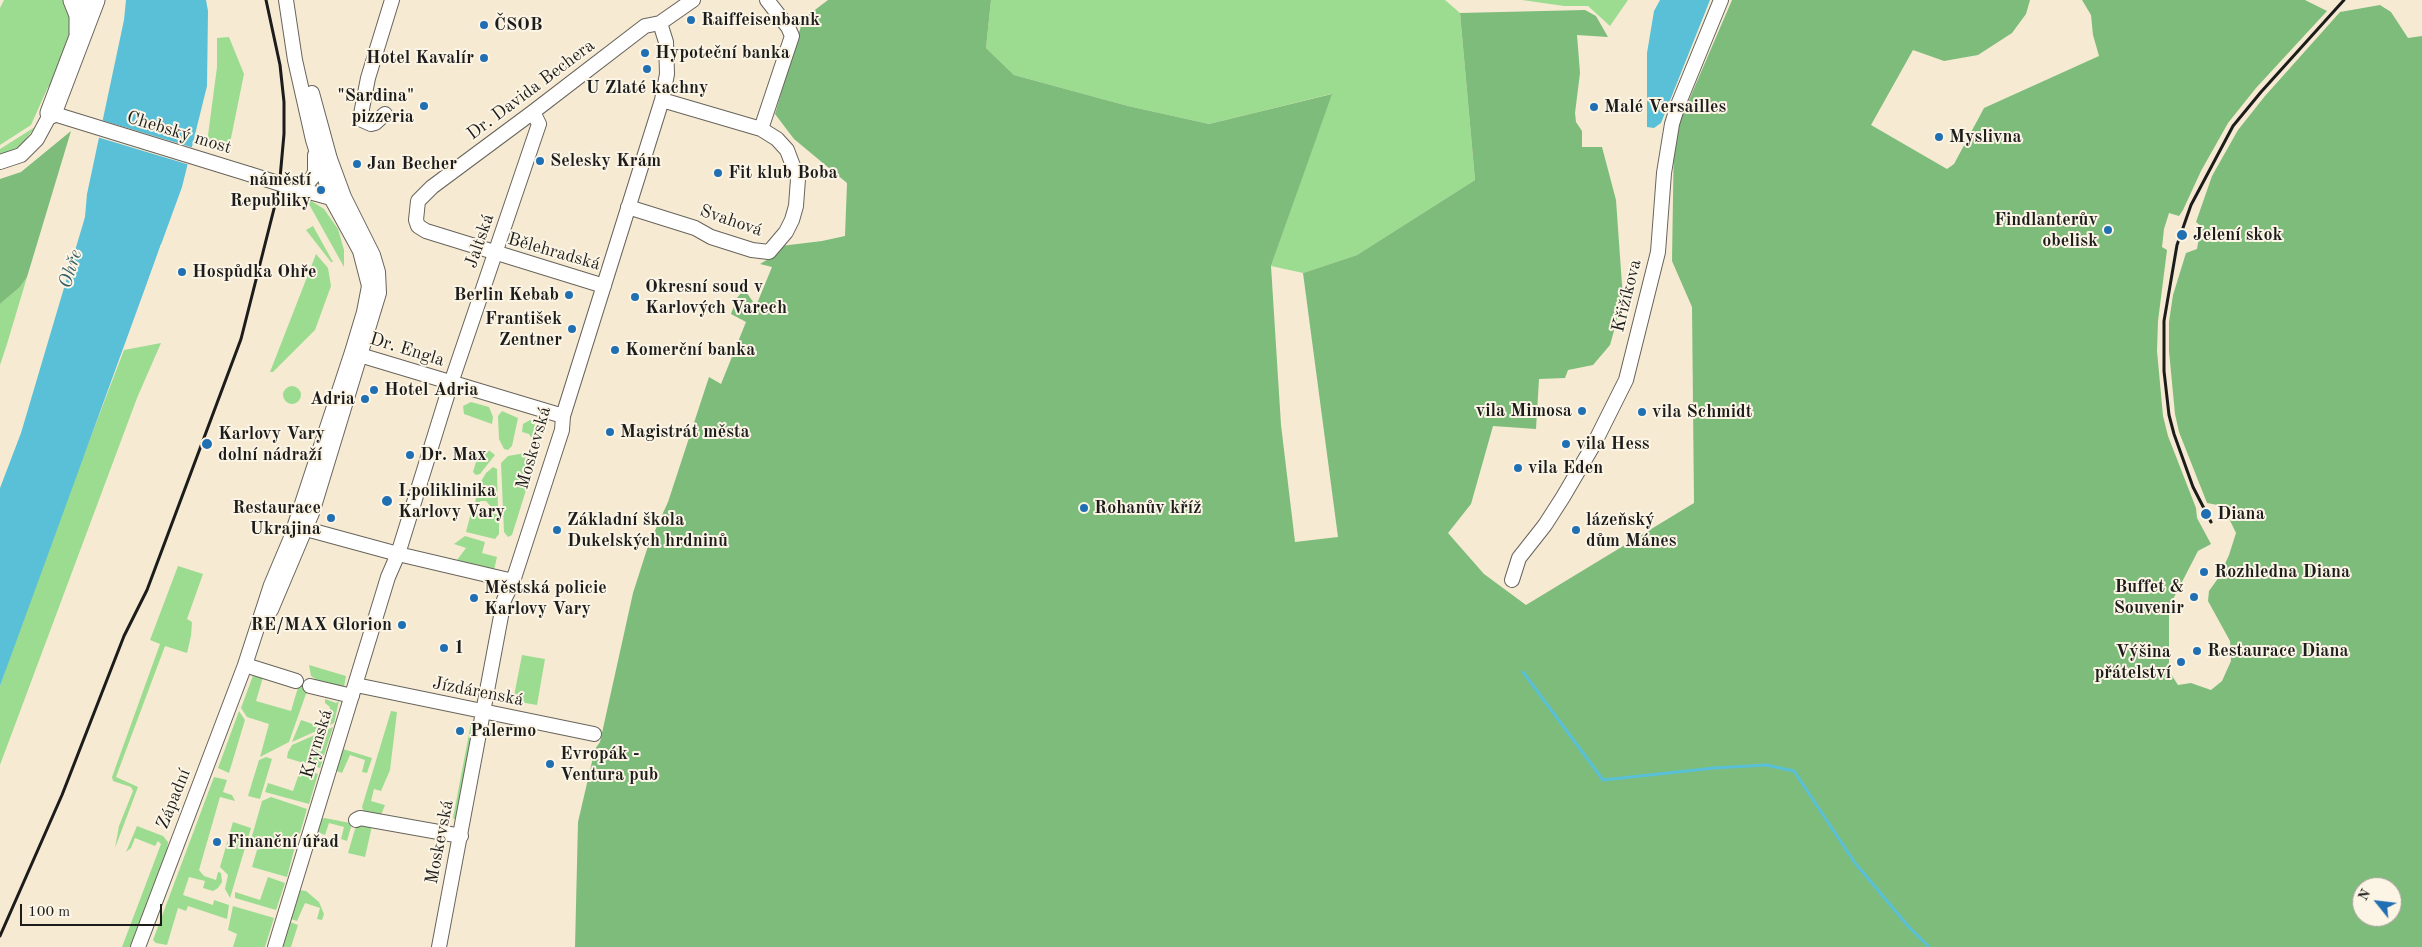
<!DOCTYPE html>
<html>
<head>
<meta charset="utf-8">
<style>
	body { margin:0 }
	#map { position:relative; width:2422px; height:947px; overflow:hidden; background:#f6ead2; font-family:"Old Standard TT",serif }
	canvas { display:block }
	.north { position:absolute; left:2352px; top:877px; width:50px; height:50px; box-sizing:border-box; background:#fcf5e5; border:1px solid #a29e95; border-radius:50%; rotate:299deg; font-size:14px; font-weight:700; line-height:20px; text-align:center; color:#1c1c1c }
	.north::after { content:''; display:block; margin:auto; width:18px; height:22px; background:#1f6fb2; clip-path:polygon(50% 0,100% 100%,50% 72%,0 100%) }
	.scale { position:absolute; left:20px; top:904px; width:142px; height:22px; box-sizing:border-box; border:2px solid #1c1c1c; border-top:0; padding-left:6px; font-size:15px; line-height:18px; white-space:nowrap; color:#1c1c1c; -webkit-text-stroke:4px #fcf5e5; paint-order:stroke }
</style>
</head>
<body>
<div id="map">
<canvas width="2422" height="947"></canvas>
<div class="north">N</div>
<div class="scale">100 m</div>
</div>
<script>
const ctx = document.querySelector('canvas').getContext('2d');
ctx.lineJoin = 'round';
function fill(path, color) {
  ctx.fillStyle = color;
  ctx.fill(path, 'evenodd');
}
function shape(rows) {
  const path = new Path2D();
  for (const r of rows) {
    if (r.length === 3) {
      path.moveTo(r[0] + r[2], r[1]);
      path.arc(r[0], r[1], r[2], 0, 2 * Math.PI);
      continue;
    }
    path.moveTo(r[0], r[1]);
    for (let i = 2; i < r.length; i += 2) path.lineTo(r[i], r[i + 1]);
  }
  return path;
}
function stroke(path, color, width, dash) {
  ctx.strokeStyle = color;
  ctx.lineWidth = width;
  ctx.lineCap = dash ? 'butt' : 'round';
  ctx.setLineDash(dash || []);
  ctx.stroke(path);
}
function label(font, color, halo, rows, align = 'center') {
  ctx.font = font + ' "Old Standard TT",serif';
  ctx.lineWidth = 4;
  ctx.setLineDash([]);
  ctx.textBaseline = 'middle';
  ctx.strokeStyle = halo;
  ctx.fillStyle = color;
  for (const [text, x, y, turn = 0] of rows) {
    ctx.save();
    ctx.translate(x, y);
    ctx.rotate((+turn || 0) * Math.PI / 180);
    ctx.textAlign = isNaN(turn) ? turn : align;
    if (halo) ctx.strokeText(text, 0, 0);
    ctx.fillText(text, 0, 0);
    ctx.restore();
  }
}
const green = shape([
	[4,0,69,0,74,22,53,84,48,87,31,125,0,145,0,8],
	[991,0,1445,0,1460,13,1475,180,1357,255,1303,273,1271,266,1331,94,1209,124,1128,106,1014,75,986,48],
	[1522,0,1628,0,1610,26,1588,6,1564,6],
	[229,37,244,74,230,143,226,146,207,143,217,67,217,38],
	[35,127,21,146,13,151,0,154,0,149],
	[305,197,324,209,338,229,344,250,344,267],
	[313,226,333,262,331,262,306,230],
	[316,254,328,268,331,286,315,330,273,372,270,372],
	[27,277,7,344,0,365,0,304,20,287],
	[161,343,137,398,0,765,0,686,44,559,124,350],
	[292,395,9],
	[471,402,489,407,493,417,492,424,464,414,463,406],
	[502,411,518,418,512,446,508,450,504,449,499,439,498,416],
	[530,420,539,424,543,431,539,442,533,445,529,445,532,439,529,434,522,432,523,424],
	[482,451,490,451,495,455,480,474,476,475,473,472,478,455],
	[531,452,536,458,512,535,508,537,504,532,501,463,508,456],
	[493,467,497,469,498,510,493,509,486,501,481,501,474,506,480,483,486,473],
	[472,509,483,518,492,513,499,515,499,534,495,539,466,532],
	[465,536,485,542,482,553,497,557,494,570,457,560,466,548,454,544],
	[178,566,203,574,187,619,192,622,191,636,187,653,165,646,116,777,138,787,115,848,119,826,133,791,131,787,113,781,112,777,160,644,150,640],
	[522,655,545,659,537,705,513,701],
	[309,665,346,676,344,687,318,681,311,676],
	[254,673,264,674,256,701,291,711,299,684,307,691,289,742,260,757,269,724,247,717,241,708],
	[325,699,336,703,339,701,334,723,292,742,301,720,324,728,330,707,325,703],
	[239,711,245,720,229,773,218,768],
	[391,711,397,712,390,770,381,791,374,789,371,801,385,805,381,815,364,812,362,807],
	[471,723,475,724,457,821,453,818],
	[333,727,320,768,287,758,288,752,292,745],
	[343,749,372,758,367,773,362,772,365,760,350,755,342,773,336,771],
	[266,757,272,759,260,799,248,796,259,760],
	[301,768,318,774,309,804,265,792,268,783,293,791],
	[214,777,227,780,223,792,232,795,235,801,220,797,199,870,204,876,216,880,218,872,221,873,222,882,218,888,213,891,203,888,205,881,189,877,183,895,213,905,214,900,229,905,227,919,188,906,186,911,178,908,167,945,156,943,153,940],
	[210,778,151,935,151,932,207,780],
	[271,797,307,809,300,833,297,836,252,848,250,843,262,801],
	[325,818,350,823,351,827,347,841,341,839,344,827,329,823,325,835,317,832,321,819],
	[233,822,251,828,230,898,225,889,228,875,220,867],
	[358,825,372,826,365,857,348,853,355,829],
	[137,826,163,836,168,842,167,851,130,947,122,947,161,844,158,841,155,846,135,838,131,848,126,852],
	[297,839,287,877,252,867,257,850],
	[268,877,285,883,276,910,235,898,235,892,260,900],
	[299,890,306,891,319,902,324,914,322,920,317,919,320,908,305,903,297,921,291,919],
	[233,906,274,918,265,947,233,947,237,934,228,930],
	[290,922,298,925,291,947,282,947]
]);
const forest = shape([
	[828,0,991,0,986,48,1014,75,1128,106,1209,124,1332,94,1271,266,1281,425,1295,542,1338,537,1303,273,1357,255,1475,180,1460,13,1585,10,1596,16,1608,37,1577,35,1580,73,1575,113,1576,122,1582,131,1582,147,1602,147,1616,200,1623,299,1610,345,1593,365,1568,370,1565,378,1539,379,1536,429,1493,426,1471,504,1448,533,1484,574,1526,605,1694,503,1692,307,1672,261,1674,135,1732,0,2030,0,2026,14,2012,33,1978,55,1944,61,1913,50,1871,125,1947,169,1954,164,1984,108,2099,56,2093,35,2091,15,2082,0,2305,0,2327,11,2256,88,2228,123,2201,171,2183,210,2179,216,2169,213,2164,229,2162,247,2167,250,2158,321,2157,351,2163,416,2168,436,2196,508,2197,518,2211,544,2198,551,2169,607,2169,671,2178,685,2191,683,2211,690,2222,681,2231,661,2230,641,2208,601,2209,591,2219,577,2229,555,2236,533,2223,506,2207,503,2179,432,2175,414,2169,351,2169,322,2173,295,2186,253,2197,249,2201,226,2196,222,2212,176,2238,130,2265,96,2340,12,2380,5,2391,12,2408,38,2422,36,2422,947,575,947,578,822,595,749,600,742,633,593,648,546,668,502,709,377,721,384,746,322,731,314,737,298,744,289,756,306,772,267,760,264,770,258,781,246,822,241,845,236,847,183,794,139,775,114,803,19],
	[2362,887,2392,887,2392,917,2362,917],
	[71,131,27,277,20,287,0,304,0,179,21,172]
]);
const water = shape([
	[126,0,206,0,208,11,207,86,182,187,0,686,0,488,21,433,85,217,87,194,124,20],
	[1660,0,1710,0,1661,123,1654,128,1647,127,1647,53,1654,11]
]);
const pier = shape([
	[101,120,194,148,190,165,97,137],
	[161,244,164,245,139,316,136,315]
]);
const stream = shape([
	[1523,672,1603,780,1714,768,1766,765,1794,771,1855,863,1908,926,1929,947]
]);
const minor = shape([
	[385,114,375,123,371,124,362,120,361,114,368,78,392,0],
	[761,129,792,36,788,27,767,0],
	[0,162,21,155,37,139,51,113,249,174],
	[284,185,331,198,338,197],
	[296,187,308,183,312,178,315,172,315,155],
	[628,207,695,228,711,237,752,250,769,252,786,232,792,220,796,206,798,179,787,150,777,139,761,129,662,100],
	[604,286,426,231,418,226,416,220,418,201,432,187,533,112,645,26,660,23,693,0],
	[353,353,563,416],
	[306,529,398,554,513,581],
	[1512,580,1519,558,1545,525,1563,497,1594,444,1626,380,1658,252,1664,173,1672,124,1678,105,1721,0],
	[271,610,312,513,379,293,378,272,373,255,344,197,330,159,312,93],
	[245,665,296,681],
	[356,685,594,734],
	[310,686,352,696],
	[356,820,360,818,461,836],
	[138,947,245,665,271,585,290,540,352,352,364,312,369,286,360,251,331,198,313,140,295,60,286,0],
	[275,947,388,577,398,554,451,383,539,124,533,112],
	[439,947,504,600,513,581,562,430,563,416,662,100,667,74,666,42,660,23]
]);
const highway = shape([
	[74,0,80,15,80,33],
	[51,113,94,0]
]);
const rail = shape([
	[2211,522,2193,487,2174,434,2169,415,2164,371,2164,321,2177,245,2191,205,2233,126,2261,92,2344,0],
	[0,936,62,795,124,636,147,590,241,339,279,189,284,134,284,102,280,65,266,0]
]);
const minorBridge = shape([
	[249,174,284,185]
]);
const markers = [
	[691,20,5,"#1f6fb2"],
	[484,25,5,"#1f6fb2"],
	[645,53,5,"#1f6fb2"],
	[484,58,5,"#1f6fb2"],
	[647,69,5,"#1f6fb2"],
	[424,106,5,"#1f6fb2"],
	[1594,107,5,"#1f6fb2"],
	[1939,137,5,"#1f6fb2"],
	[540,161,5,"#1f6fb2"],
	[357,164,5,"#1f6fb2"],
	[718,173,5,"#1f6fb2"],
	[321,190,5,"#1f6fb2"],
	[2108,230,5,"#1f6fb2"],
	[2182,235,6,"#1f6fb2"],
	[182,272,5,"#1f6fb2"],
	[569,295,5,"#1f6fb2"],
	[635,297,5,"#1f6fb2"],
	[572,329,5,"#1f6fb2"],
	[615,350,5,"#1f6fb2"],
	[374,390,5,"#1f6fb2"],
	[365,399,5,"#1f6fb2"],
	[1582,411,5,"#1f6fb2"],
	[1642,412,5,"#1f6fb2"],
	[610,432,5,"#1f6fb2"],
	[207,444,6,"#1f6fb2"],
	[1566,444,5,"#1f6fb2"],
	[410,455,5,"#1f6fb2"],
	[1518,468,5,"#1f6fb2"],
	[387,501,6,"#1f6fb2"],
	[1084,508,5,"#1f6fb2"],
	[2206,514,6,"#1f6fb2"],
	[331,518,5,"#1f6fb2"],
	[557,530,5,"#1f6fb2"],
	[1576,530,5,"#1f6fb2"],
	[2204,572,5,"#1f6fb2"],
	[2194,597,5,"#1f6fb2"],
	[474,598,5,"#1f6fb2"],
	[402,625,5,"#1f6fb2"],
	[444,648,5,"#1f6fb2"],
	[2197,651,5,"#1f6fb2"],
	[2181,662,5,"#1f6fb2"],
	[460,731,5,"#1f6fb2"],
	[550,764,5,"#1f6fb2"],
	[217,842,5,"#1f6fb2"]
];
const poiNames = [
	["Raiffeisenbank",701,20],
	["ČSOB",494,25],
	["Hypoteční banka",655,53],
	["Hotel Kavalír",474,58,"right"],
	["U Zlaté kachny",647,88,"center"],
	["\"Sardina\"",414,96,"right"],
	["pizzeria",414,117,"right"],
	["Malé Versailles",1604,107],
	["Myslivna",1949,137],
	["Selesky Krám",550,161],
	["Jan Becher",367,164],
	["Fit klub Boba",728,173],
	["náměstí",311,180,"right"],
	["Republiky",311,201,"right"],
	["Findlanterův",2098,220,"right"],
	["obelisk",2098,241,"right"],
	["Jelení skok",2193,235],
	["Hospůdka Ohře",192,272],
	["Okresní soud v",645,287],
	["Karlových Varech",645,308],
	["Berlin Kebab",559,295,"right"],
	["František",562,319,"right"],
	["Zentner",562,340,"right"],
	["Komerční banka",625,350],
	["Hotel Adria",384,390],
	["Adria",355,399,"right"],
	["vila Mimosa",1572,411,"right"],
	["vila Schmidt",1652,412],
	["Magistrát města",620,432],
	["Karlovy Vary",218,434],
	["dolní nádraží",218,455],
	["vila Hess",1576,444],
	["Dr. Max",420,455],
	["vila Eden",1528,468],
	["I.poliklinika",398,491],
	["Karlovy Vary",398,512],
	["Restaurace",321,508,"right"],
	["Ukrajina",321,529,"right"],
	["Rohanův kříž",1094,508],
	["Diana",2217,514],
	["Základní škola",567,520],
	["Dukelských hrdninů",567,541],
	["lázeňský",1586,520],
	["dům Mánes",1586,541],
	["Rozhledna Diana",2214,572],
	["Buffet &",2184,587,"right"],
	["Souvenir",2184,608,"right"],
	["Městská policie",484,588],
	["Karlovy Vary",484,609],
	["RE/MAX Glorion",392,625,"right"],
	["1",454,648],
	["Restaurace Diana",2207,651],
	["Výšina",2171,652,"right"],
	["přátelství",2171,673,"right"],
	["Palermo",470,731],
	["Evropák -",560,754],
	["Ventura pub",560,775],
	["Finanční úřad",227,842]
];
const streetNames = [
	["Dr. Davida Bechera",531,90,-37],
	["Chebský most",179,133,17],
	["Svahová",731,221,19],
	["Jaltská",480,241,-71],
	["Bělehradská",554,252,16],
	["Křižíkova",1627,296,-76],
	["Dr. Engla",407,350,17],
	["Moskevská",534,448,-74],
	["Jízdárenská",478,692,11],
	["Krymská",317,744,-73],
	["Západní",174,799,-68],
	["Moskevská",440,842,-79]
];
const waterNames = [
	["Ohře",71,269,-73]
];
fill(green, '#9cdc91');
fill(forest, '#7dbc7b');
fill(water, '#59c0d7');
fill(pier, '#f6ead2');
stroke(stream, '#59c0d7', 3);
stroke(minor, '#68645c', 16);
stroke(highway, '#68645c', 23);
stroke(minor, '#fff', 14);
stroke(highway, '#fff', 21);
stroke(rail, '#1c1c1c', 3);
stroke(minorBridge, '#68645c', 16, []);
stroke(minorBridge, '#fff', 14);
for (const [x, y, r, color] of markers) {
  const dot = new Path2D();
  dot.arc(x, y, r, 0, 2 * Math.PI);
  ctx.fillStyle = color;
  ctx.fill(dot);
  stroke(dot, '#fcf5e5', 2);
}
label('bold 18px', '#1c1c1c', '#fcf5e5', poiNames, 'left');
label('18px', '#1c1c1c', '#fcf5e5', streetNames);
label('italic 19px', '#345e67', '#fcf5e5', waterNames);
</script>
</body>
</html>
